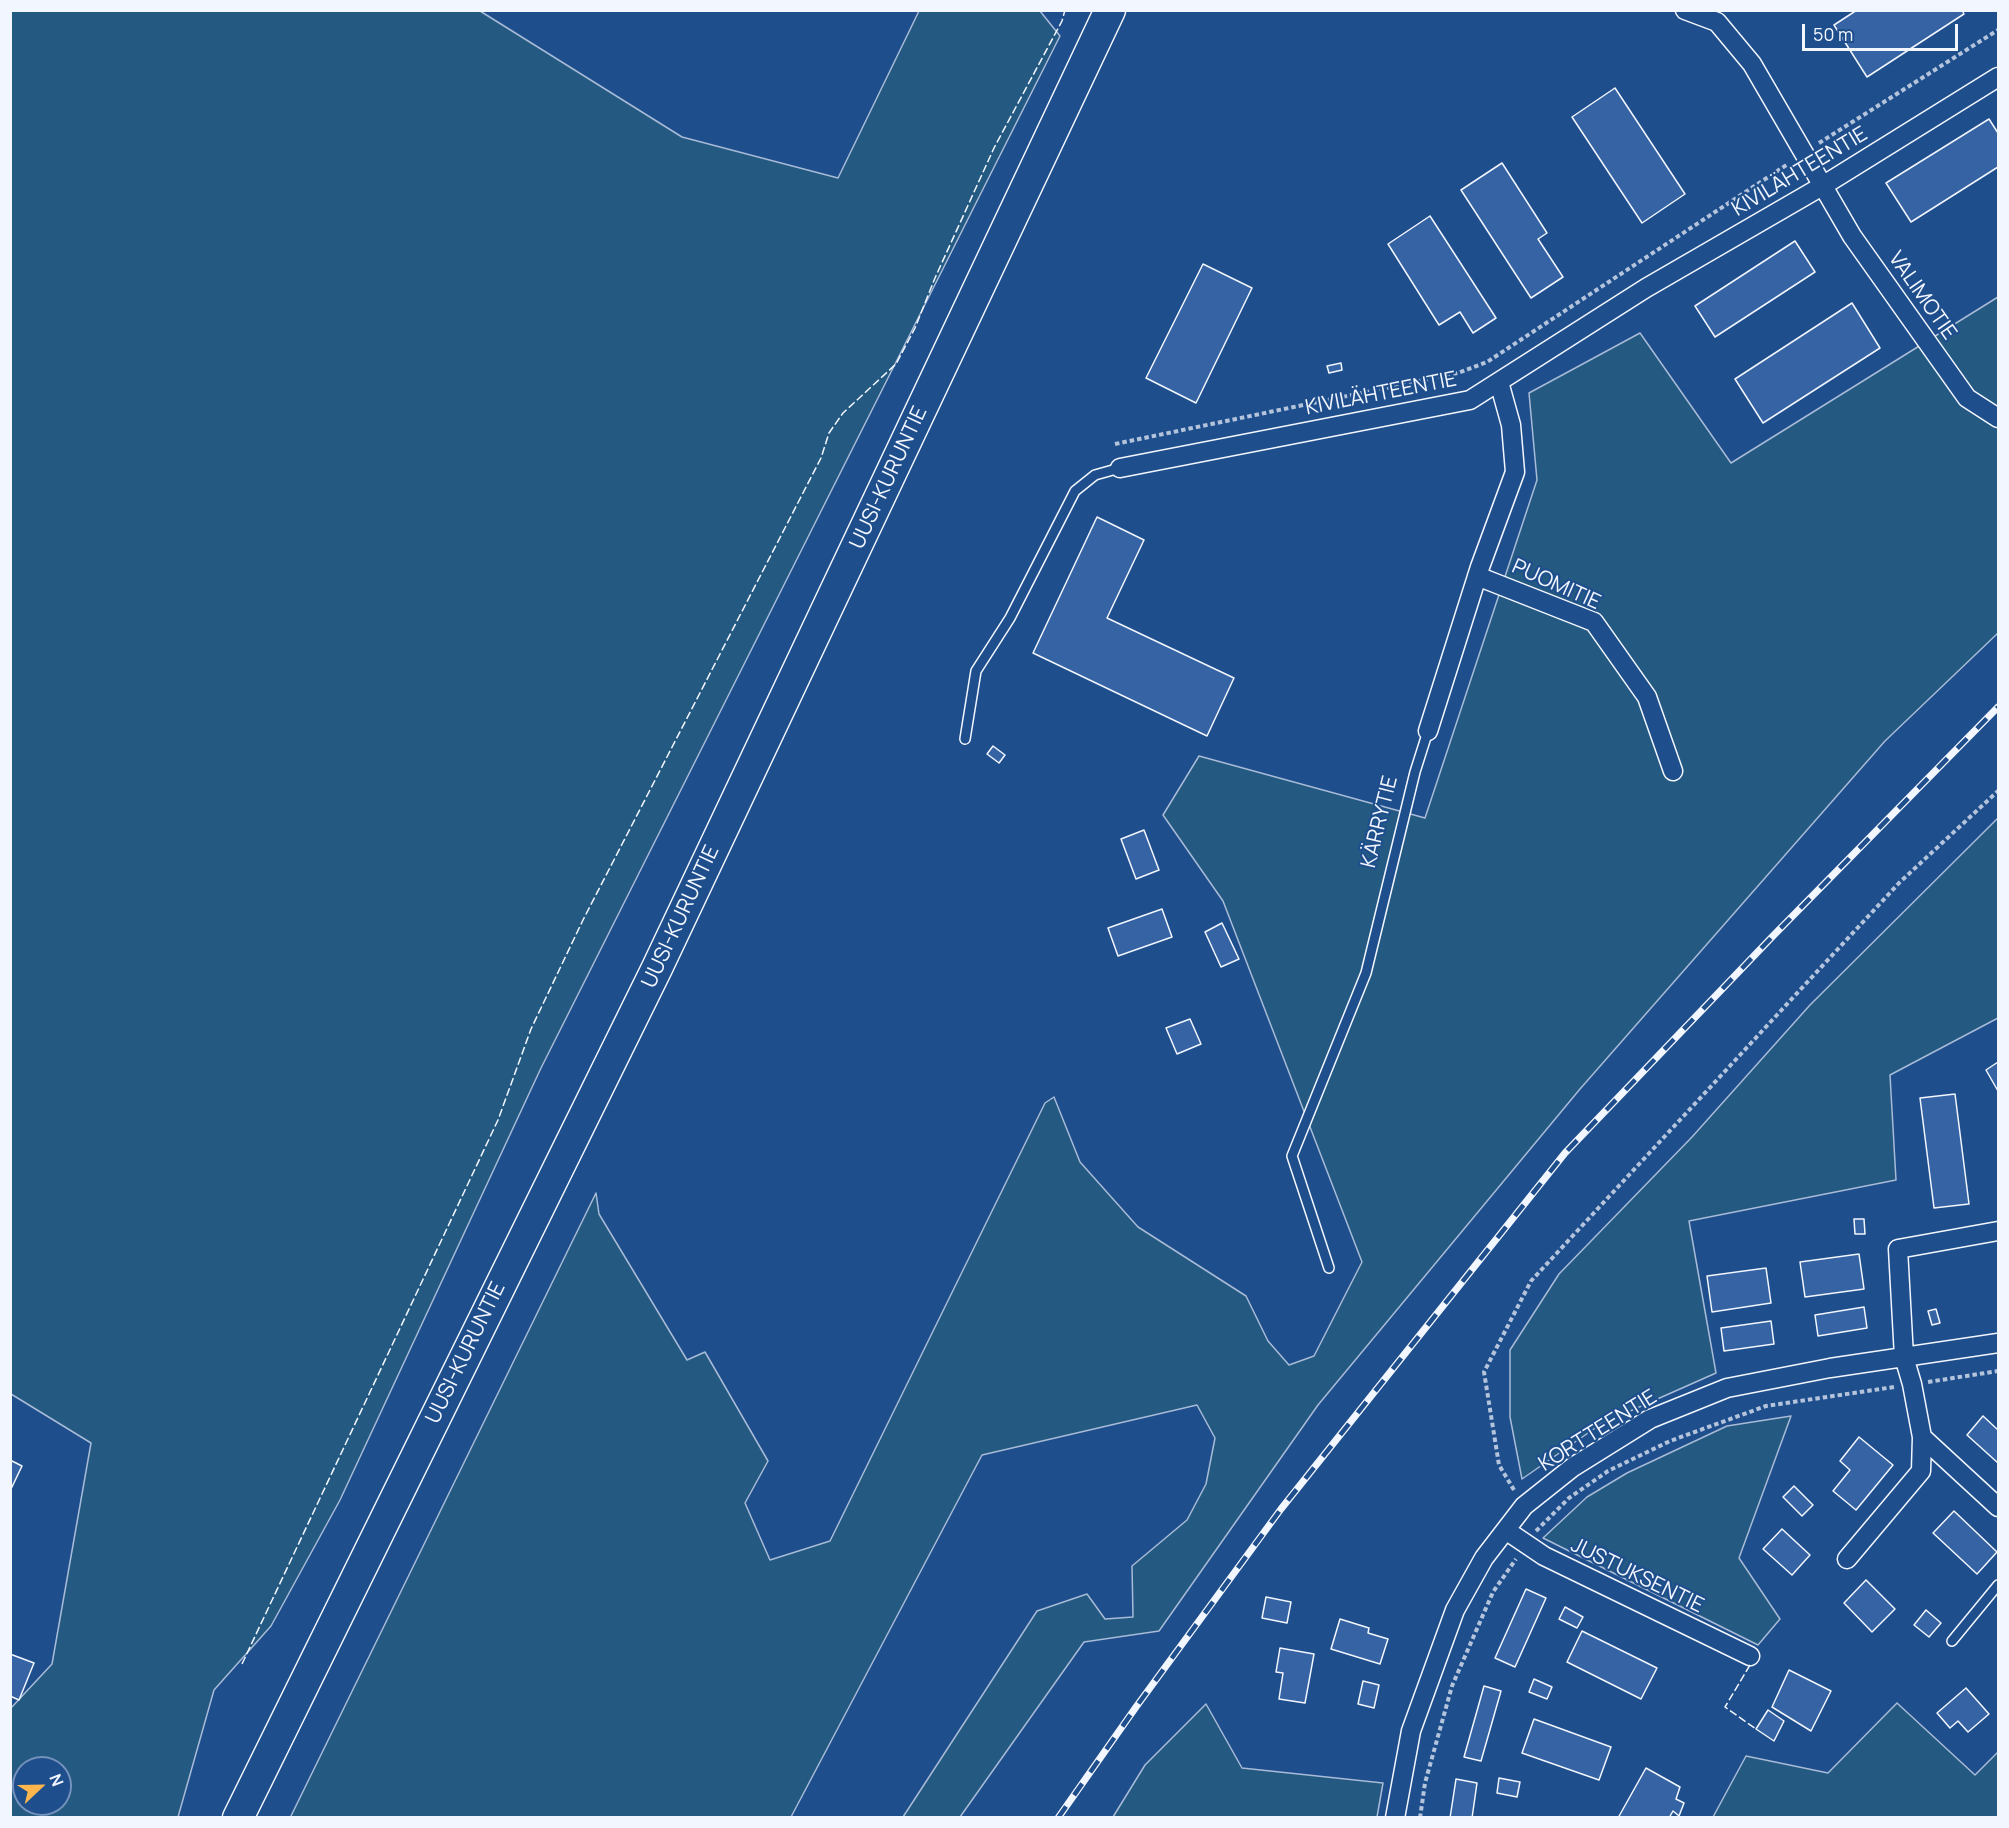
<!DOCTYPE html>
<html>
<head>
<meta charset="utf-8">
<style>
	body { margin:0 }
	#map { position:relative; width:2009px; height:1828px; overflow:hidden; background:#1f4e8c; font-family:Manrope,sans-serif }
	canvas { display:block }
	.frame { position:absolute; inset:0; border:12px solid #f2f6ff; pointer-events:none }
	.north { position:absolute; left:12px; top:1756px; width:60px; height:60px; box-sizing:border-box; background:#1f4e8c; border:2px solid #7391ba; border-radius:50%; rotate:68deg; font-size:16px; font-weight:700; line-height:24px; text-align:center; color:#f2f6ff }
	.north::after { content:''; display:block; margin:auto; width:21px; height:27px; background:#ffb74d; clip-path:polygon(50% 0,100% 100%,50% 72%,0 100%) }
	.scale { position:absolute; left:1802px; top:24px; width:156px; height:27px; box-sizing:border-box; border:3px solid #f2f6ff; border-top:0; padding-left:8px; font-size:18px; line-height:21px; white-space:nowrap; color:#f2f6ff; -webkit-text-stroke:4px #1f4e8c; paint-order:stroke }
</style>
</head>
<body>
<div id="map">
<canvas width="2009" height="1828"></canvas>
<div class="frame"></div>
<div class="north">N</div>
<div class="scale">50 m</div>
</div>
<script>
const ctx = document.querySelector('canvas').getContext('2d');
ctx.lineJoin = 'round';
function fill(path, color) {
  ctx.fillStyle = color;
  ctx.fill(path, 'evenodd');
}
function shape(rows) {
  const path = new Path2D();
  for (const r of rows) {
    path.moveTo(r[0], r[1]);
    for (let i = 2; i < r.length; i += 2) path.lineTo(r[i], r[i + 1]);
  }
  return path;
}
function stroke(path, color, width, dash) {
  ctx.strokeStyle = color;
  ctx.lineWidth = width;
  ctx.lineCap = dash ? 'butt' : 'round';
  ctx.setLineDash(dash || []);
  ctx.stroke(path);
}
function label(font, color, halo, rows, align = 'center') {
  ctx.font = font + ' Manrope,sans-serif';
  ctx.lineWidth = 4.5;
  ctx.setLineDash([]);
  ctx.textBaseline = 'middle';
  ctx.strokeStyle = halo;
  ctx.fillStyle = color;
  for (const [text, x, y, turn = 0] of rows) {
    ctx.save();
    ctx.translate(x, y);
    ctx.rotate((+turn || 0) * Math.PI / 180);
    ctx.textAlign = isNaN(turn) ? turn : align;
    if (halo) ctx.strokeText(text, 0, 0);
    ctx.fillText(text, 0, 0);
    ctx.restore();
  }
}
const green = shape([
	[11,11,480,11,682,137,838,178,919,11,1040,11,1060,36,541,1068,340,1500,271,1626,214,1690,178,1817,11,1817,11,1708,52,1664,91,1443,11,1394,11,11],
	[24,1768,60,1768,60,1804,24,1804,24,1768],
	[1998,297,1998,633,1885,741,1580,1089,1318,1405,1159,1631,1084,1642,960,1817,903,1817,1037,1611,1087,1594,1105,1619,1133,1617,1132,1566,1187,1520,1206,1484,1215,1438,1197,1405,982,1455,791,1817,290,1818,596,1193,599,1214,687,1360,705,1352,768,1461,745,1503,770,1560,830,1541,1045,1103,1054,1097,1080,1162,1138,1227,1246,1296,1268,1341,1289,1365,1314,1356,1362,1262,1223,901,1163,815,1199,756,1425,818,1537,480,1529,393,1640,333,1731,463,1998,297],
	[1998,818,1998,1018,1890,1075,1896,1180,1689,1221,1716,1373,1601,1424,1522,1479,1510,1417,1510,1350,1559,1274,1692,1137,1810,1005,1998,818],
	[1791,1416,1739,1558,1780,1619,1758,1645,1543,1538,1587,1497,1627,1473,1727,1426,1791,1416],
	[1897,1703,1975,1775,1998,1752,1998,1817,1713,1817,1746,1756,1828,1773,1897,1703],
	[1206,1704,1242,1768,1383,1783,1377,1817,1113,1817,1145,1765,1206,1704]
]);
const building = shape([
	[1857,10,1962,10,1964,14,1867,77,1834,25,1857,10],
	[1615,88,1685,194,1642,223,1572,117,1615,88],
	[1989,119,1998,133,1998,167,1911,222,1886,183,1989,119],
	[1502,163,1547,233,1538,239,1563,277,1531,298,1461,190,1502,163],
	[1430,216,1496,318,1473,333,1460,312,1439,325,1388,244,1430,216],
	[1795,241,1815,272,1715,337,1695,306,1795,241],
	[1203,264,1252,288,1196,403,1146,378,1203,264],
	[1852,303,1880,348,1763,423,1735,379,1852,303],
	[1341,363,1342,370,1329,373,1327,366,1341,363],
	[1097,517,1144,540,1107,618,1234,678,1207,736,1033,653,1097,517],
	[993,746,1005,755,999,763,987,754,993,746],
	[1144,830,1159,870,1136,879,1121,839,1144,830],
	[1162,909,1172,937,1118,956,1108,928,1162,909],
	[1222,923,1239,959,1221,967,1205,932,1222,923],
	[1190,1019,1201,1044,1177,1054,1166,1028,1190,1019],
	[1998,1062,1998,1091,1986,1070,1998,1062],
	[1955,1094,1969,1204,1934,1208,1920,1098,1955,1094],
	[1854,1219,1864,1219,1865,1234,1855,1234,1854,1219],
	[1859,1254,1864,1289,1805,1297,1800,1262,1859,1254],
	[1766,1268,1771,1303,1712,1312,1707,1276,1766,1268],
	[1864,1307,1867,1328,1818,1336,1815,1315,1864,1307],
	[1936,1309,1940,1323,1932,1325,1928,1311,1936,1309],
	[1771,1321,1774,1344,1724,1351,1721,1328,1771,1321],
	[1983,1416,1998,1430,1998,1463,1967,1435,1983,1416],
	[1859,1437,1893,1465,1856,1510,1833,1491,1850,1470,1840,1461,1859,1437],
	[10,1460,22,1466,11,1489,10,1489,10,1460],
	[1794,1486,1813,1505,1802,1516,1783,1497,1794,1486],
	[1954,1511,1997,1552,1977,1574,1933,1533,1954,1511],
	[1782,1529,1810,1555,1792,1575,1763,1549,1782,1529],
	[1866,1580,1895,1609,1872,1632,1844,1603,1866,1580],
	[1526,1589,1546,1598,1515,1667,1495,1658,1526,1589],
	[1266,1597,1291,1602,1287,1623,1262,1618,1266,1597],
	[1565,1607,1583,1617,1577,1628,1559,1619,1565,1607],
	[1926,1610,1941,1623,1929,1637,1914,1625,1926,1610],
	[1340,1619,1369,1628,1368,1633,1388,1639,1380,1664,1331,1649,1340,1619],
	[1582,1631,1657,1668,1641,1699,1567,1662,1582,1631],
	[1280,1648,1314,1654,1305,1703,1279,1699,1283,1673,1276,1672,1280,1648],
	[10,1654,34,1663,19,1700,10,1696,10,1654],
	[1789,1670,1831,1691,1811,1731,1772,1707,1789,1670],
	[1534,1679,1552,1687,1547,1699,1529,1692,1534,1679],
	[1363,1681,1379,1685,1374,1708,1358,1704,1363,1681],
	[1484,1686,1501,1691,1481,1761,1464,1757,1484,1686],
	[1966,1688,1989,1714,1968,1732,1958,1721,1950,1728,1937,1713,1966,1688],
	[1768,1710,1784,1721,1774,1741,1756,1729,1768,1710],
	[1534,1719,1611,1747,1599,1780,1522,1753,1534,1719],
	[1646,1768,1680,1787,1676,1799,1684,1803,1679,1816,1673,1811,1669,1818,1618,1818,1646,1768],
	[1499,1778,1520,1782,1517,1797,1497,1793,1499,1778],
	[1456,1779,1477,1783,1472,1818,1450,1818,1456,1779]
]);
const path = shape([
	[1819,143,1998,30],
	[1115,444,1458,373,1487,362,1788,164],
	[1928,1382,1998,1371],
	[1514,1490,1499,1465,1484,1372,1531,1281,1899,883,1998,791],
	[1536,1531,1569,1498,1608,1471,1670,1441,1766,1406,1894,1387],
	[1420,1818,1425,1783,1452,1686,1493,1592,1516,1559]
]);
const lane = shape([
	[965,739,976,671,1010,618,1075,491,1095,475,1120,468],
	[1329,1268,1292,1156,1366,973,1415,772,1428,731],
	[1952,1641,1998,1585]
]);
const street = shape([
	[1685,10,1717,22,1752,64,1852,236,1967,398,1998,418],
	[1120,468,1470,400,1646,288,1824,185,1998,77],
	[1477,576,1594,622,1647,697,1673,771],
	[1428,731,1480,567,1515,472,1511,425,1499,382],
	[1998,1231,1898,1249,1904,1357,1912,1384,1922,1437,1998,1507],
	[1507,1531,1544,1556,1750,1656],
	[1847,1559,1921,1471,1922,1437],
	[1395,1818,1411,1731,1455,1610,1484,1558,1524,1506,1573,1467,1650,1419,1727,1388,1830,1368,1998,1343]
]);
const primary = shape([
	[238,1818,657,968,1110,10]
]);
const rail = shape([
	[1058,1818,1136,1707,1281,1509,1565,1153,1772,937,1998,707]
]);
const fence = shape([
	[242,1664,498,1120,531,1029,583,920,821,458,829,433,843,413,896,364,915,328,935,278,994,148,1062,21,1065,10],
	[1750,1665,1725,1707,1756,1729]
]);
const streetNames = [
	["KIVILÄHTEENTIE",1800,172,-31],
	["VALIMOTIE",1922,296,55],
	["KIVILÄHTEENTIE",1381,394,-11],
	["UUSI-KURUNTIE",889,478,-65],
	["PUOMITIE",1556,585,24],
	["KÄRRYTIE",1380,822,-76],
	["UUSI-KURUNTIE",681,917,-65],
	["UUSI-KURUNTIE",466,1353,-64],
	["KORTTEENTIE",1598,1431,-32],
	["JUSTUKSENTIE",1637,1576,26]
];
fill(green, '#245a82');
stroke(green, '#a8bbd7', 1.5);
fill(building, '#3563a3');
stroke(building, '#f2f6ff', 1.5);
stroke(lane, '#f2f6ff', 12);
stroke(street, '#f2f6ff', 21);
stroke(primary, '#f2f6ff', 33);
stroke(path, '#b3c4dc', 4, [4.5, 3]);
stroke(lane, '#1f4e8c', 9);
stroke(street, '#1f4e8c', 18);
stroke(primary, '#1f4e8c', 30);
stroke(rail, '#f2f6ff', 7);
stroke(rail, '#1f4e8c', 4.5, [14]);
stroke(fence, '#f2f6ff', 1.5, [8, 3]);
label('21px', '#f2f6ff', '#1f4e8c', streetNames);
</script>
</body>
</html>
